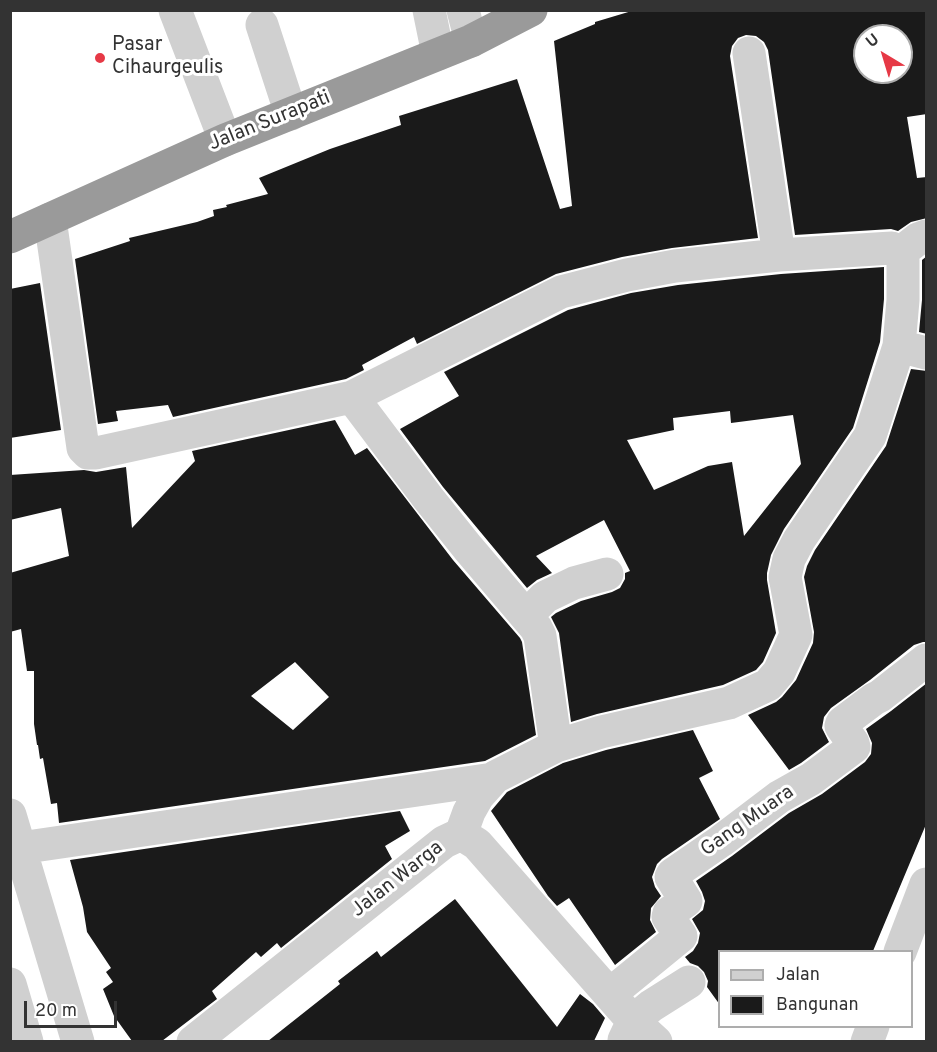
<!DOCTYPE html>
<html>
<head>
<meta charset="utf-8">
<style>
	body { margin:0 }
	#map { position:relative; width:937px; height:1052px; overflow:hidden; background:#fff; font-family:Overpass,sans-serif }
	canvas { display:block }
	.frame { position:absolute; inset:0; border:12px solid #333; pointer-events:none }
	.legend { position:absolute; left:718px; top:950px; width:195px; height:78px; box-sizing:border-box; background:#fff; border:2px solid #adadad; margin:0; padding:8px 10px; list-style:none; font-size:18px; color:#333 }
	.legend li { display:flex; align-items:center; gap:12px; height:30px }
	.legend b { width:30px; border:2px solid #adadad }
	.north { position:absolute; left:853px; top:24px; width:60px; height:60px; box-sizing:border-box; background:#fff; border:2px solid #adadad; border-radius:50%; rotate:322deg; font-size:16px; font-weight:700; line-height:24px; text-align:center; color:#333 }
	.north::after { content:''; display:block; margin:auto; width:21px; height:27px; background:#e63946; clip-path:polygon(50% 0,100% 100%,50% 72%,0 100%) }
	.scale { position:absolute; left:24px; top:1001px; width:93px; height:27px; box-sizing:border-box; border:3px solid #333; border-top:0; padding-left:8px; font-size:18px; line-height:21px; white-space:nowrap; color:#333; -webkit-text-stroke:4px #fff; paint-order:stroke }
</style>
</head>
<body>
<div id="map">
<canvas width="937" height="1052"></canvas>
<div class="frame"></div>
<ul class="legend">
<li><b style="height:8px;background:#d0d0d0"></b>Jalan</li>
<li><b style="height:16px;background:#1a1a1a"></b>Bangunan</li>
</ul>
<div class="north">U</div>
<div class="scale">20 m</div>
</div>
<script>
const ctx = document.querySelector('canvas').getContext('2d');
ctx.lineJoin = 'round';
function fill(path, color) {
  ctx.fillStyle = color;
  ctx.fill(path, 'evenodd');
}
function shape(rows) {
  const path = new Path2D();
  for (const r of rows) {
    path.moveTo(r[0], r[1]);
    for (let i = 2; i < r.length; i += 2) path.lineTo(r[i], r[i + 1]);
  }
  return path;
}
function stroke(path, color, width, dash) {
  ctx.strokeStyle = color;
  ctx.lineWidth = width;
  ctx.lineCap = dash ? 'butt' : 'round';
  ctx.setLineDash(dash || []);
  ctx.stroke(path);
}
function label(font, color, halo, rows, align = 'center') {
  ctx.font = font + ' Overpass,sans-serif';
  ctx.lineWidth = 6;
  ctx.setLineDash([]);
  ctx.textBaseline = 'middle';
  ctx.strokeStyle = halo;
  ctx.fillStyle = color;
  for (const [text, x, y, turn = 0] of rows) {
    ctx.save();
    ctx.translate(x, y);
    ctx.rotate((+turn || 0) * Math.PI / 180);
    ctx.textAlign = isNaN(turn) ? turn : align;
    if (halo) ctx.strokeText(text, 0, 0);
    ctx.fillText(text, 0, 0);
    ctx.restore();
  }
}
const building = shape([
	[635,10,927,10,927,114,907,117,917,178,927,177,927,218,911,222,898,231,891,229,795,235,768,50,764,42,756,36,746,35,738,38,732,46,730,56,758,238,672,248,622,257,556,274,417,344,414,337,362,365,364,370,346,379,173,417,168,405,116,411,118,421,98,424,75,259,130,241,129,238,197,222,214,216,213,210,227,207,226,205,268,194,259,178,330,149,401,125,399,116,517,79,560,209,572,206,554,41,595,24,595,22],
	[865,36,901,36,901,72,865,72],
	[927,256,927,334,919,332,922,300,922,260],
	[884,267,884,299,880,342,853,428,784,529,771,555,767,573,767,580,776,633,763,662,756,670,723,685,597,714,571,722,559,633,551,617,556,613,581,601,612,592,620,588,625,579,625,573,630,571,604,520,536,556,552,573,537,580,527,588,443,487,400,429,459,396,444,372,568,310,631,293,678,285,781,274],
	[730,411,731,423,793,415,801,464,744,536,732,462,708,466,654,490,627,440,674,430,673,418],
	[40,283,61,430,10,438,10,289],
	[911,369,927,371,927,642,923,642,914,645,870,680,831,708,824,717,822,728,829,742,801,763,789,770,748,715,776,702,782,697,796,680,813,643,814,632,804,577,807,566,815,550,886,446],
	[335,420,355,455,367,448,453,560,520,638,522,642,536,735,485,761,59,823,57,803,51,804,43,758,40,759,38,745,37,745,34,724,34,671,27,671,21,629,10,632,10,573,69,556,61,508,10,520,10,475,84,470,96,472,126,467,132,528,195,461,192,451],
	[295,662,329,697,293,730,251,696],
	[927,683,927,822,873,951,720,951,720,1005,707,987,708,981,704,972,698,966,690,963,685,957,693,951,698,943,700,933,692,919,703,910,705,901,702,892,696,881,732,856,789,813,822,794,865,762,871,754,872,743,866,729,891,711],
	[693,730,713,771,699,778,720,819,662,859,657,864,652,877,655,887,661,896,651,908,650,920,656,932,615,965,569,898,557,906,548,896,491,811,507,792,563,763,606,750],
	[400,811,410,831,385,846,392,859,281,948,277,943,261,957,256,952,212,991,217,999,162,1041,132,1041,114,1016,103,989,113,982,106,972,111,968,87,932,83,907,70,860],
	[455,899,557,1027,580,994,593,1004,605,1018,594,1041,268,1041,340,984,338,981,377,951,381,957]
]);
const minor = shape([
	[175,10,225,140],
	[429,10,438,54],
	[463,10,471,41],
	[262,25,291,114],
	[749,53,779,255],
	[50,219,83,448,88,453,96,453,352,397,561,292,627,275,675,266,779,255,892,248,900,253,903,260,903,300,899,346,870,436,799,540,789,559,785,577,796,635,779,672,768,685,729,703,601,732,556,746,495,777,478,796,469,812,461,834],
	[900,253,918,239,926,236],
	[899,346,926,353],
	[352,397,428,498,468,548,536,628,540,636,556,746],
	[526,616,545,597,574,583,607,574],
	[10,815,78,1042],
	[461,834,477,844,633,1021,656,1042],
	[20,848,493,779],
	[900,952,926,884],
	[10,984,27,1042],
	[610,994,681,936,668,917,669,913,686,901,671,877,673,874,721,841,779,797,811,779,854,747,853,743,841,726,842,723,874,699,880,696,926,660],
	[624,1040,633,1021,651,1006,689,982],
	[193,1042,444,842,461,834],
	[867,1042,873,1026]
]);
const highway = shape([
	[10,237,225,140,471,41,531,10]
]);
const markers = [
	[100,58,6,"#e63946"]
];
const poiNames = [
	["Pasar",112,46],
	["Cihaurgeulis",112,69]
];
const streetNames = [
	["Jalan Surapati",270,122,-22],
	["Gang Muara",748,822,-35],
	["Jalan Warga",398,880,-38]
];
fill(building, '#1a1a1a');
stroke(minor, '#d0d0d0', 33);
stroke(highway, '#9a9a9a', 33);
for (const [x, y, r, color] of markers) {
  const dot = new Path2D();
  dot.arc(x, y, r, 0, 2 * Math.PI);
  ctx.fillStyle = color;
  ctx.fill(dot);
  stroke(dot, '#fff', 2);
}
label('20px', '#333', '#fff', poiNames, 'left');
label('20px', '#333', '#fff', streetNames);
</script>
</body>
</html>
